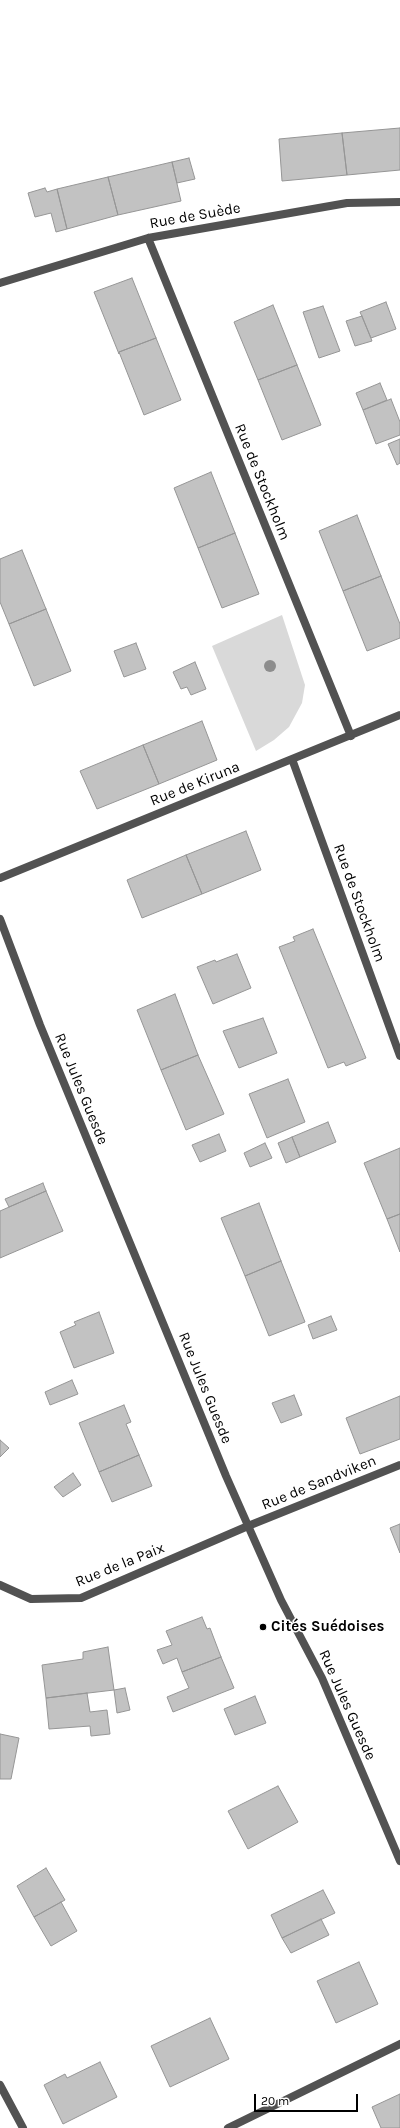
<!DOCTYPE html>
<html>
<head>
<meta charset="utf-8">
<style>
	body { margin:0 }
	#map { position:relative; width:400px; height:2128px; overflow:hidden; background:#fff; font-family:Karla,sans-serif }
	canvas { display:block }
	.scale { position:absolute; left:254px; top:2094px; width:104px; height:18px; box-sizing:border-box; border:2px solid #000; border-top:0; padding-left:5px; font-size:12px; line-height:14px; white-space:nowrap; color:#000; -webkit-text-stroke:3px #fff; paint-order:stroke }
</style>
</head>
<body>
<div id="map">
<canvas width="400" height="2128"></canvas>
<div class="scale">20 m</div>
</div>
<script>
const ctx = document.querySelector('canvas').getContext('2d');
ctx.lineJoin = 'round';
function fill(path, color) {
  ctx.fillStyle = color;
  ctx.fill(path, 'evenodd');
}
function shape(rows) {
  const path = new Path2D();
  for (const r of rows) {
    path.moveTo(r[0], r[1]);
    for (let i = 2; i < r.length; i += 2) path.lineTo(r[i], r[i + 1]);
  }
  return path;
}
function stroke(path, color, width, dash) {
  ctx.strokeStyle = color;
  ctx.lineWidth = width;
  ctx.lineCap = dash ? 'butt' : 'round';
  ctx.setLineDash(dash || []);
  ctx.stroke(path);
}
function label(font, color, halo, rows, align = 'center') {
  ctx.font = font + ' Karla,sans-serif';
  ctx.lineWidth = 3;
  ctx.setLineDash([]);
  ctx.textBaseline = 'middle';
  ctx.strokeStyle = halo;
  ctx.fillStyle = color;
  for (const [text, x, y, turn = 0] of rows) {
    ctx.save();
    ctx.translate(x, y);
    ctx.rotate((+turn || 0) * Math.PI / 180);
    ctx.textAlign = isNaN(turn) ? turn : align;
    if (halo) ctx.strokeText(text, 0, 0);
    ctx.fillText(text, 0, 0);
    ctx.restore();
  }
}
const green = shape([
	[282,615,305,685,302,703,289,727,274,740,256,751,212,646]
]);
const building = shape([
	[400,128,400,170,347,175,342,133,400,128],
	[342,133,347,175,282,181,279,139,342,133],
	[189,158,195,179,177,183,172,162,189,158],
	[172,162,181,201,118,215,108,177,172,162],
	[108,177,118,215,67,229,57,189,108,177],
	[45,188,47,192,57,189,67,229,56,232,51,213,35,217,28,193,45,188],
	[132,278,156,338,119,352,119,354,94,292,132,278],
	[386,302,396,329,371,338,360,312,386,302],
	[273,305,297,365,258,380,234,322,273,305],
	[323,306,340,351,319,358,303,312,323,306],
	[362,316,372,341,355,346,346,321,362,316],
	[156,338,181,400,144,415,119,352,156,338],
	[297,365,321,425,282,440,258,380,297,365],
	[380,383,387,400,363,410,356,393,380,383],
	[391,399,400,422,400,435,376,444,363,410,391,399],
	[400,439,400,463,397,465,388,444,400,439],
	[211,472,235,533,198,548,174,488,211,472],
	[357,515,381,576,343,591,319,531,357,515],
	[235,533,259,594,222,608,198,548,235,533],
	[22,550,46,609,9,624,0,602,0,559,22,550],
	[381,576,400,624,400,638,367,651,343,591,381,576],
	[46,609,71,671,34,686,9,624,46,609],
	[136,643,146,669,124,677,114,651,136,643],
	[195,662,206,689,191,695,187,687,181,689,173,672,195,662],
	[202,721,217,760,159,784,143,745,202,721],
	[143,745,159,784,97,809,80,771,143,745],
	[246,831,261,870,202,894,186,855,246,831],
	[186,855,202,894,142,918,127,880,186,855],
	[313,929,366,1058,346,1066,344,1062,328,1068,279,947,295,941,293,937,313,929],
	[237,954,251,988,213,1004,197,967,215,960,216,962,237,954],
	[175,994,198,1055,161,1070,137,1010,175,994],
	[263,1018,277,1053,239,1068,223,1031,263,1018],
	[198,1055,224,1114,186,1130,161,1070,198,1055],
	[288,1079,305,1122,267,1138,249,1094,288,1079],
	[328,1122,336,1142,300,1157,292,1137,328,1122],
	[219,1134,226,1151,200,1162,192,1145,219,1134],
	[292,1137,300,1157,286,1163,278,1143,292,1137],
	[265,1143,272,1158,250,1167,244,1153,265,1143],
	[400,1148,400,1214,387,1219,364,1163,400,1148],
	[43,1183,46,1191,9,1207,5,1199,43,1183],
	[46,1191,63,1231,0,1258,0,1211,46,1191],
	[259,1203,281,1261,245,1276,221,1218,259,1203],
	[400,1214,400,1252,387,1219,400,1214],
	[281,1261,305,1322,269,1336,245,1276,281,1261],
	[99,1312,114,1353,74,1368,60,1332,76,1325,74,1322,99,1312],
	[331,1316,337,1330,313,1339,308,1325,331,1316],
	[72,1380,78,1394,50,1405,45,1392,72,1380],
	[294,1395,302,1415,281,1423,272,1403,294,1395],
	[400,1396,400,1439,360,1454,346,1418,400,1396],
	[124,1405,131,1422,126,1424,139,1455,99,1472,79,1423,124,1405],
	[0,1440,9,1448,0,1457,0,1440],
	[139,1455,152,1486,112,1502,99,1472,139,1455],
	[73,1473,81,1485,63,1497,54,1487,73,1473],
	[400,1524,400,1553,390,1528,400,1524],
	[202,1617,207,1629,210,1628,221,1657,182,1672,177,1658,163,1664,157,1650,172,1645,166,1631,202,1617],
	[108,1647,114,1690,46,1698,42,1665,83,1659,83,1652,108,1647],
	[221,1657,234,1688,173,1712,167,1697,189,1688,182,1672,221,1657],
	[125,1688,130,1710,117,1713,114,1690,125,1688],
	[87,1693,90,1712,107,1710,110,1734,91,1736,90,1726,49,1729,46,1698,87,1693],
	[255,1696,266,1723,235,1735,224,1709,255,1696],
	[0,1734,19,1738,11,1779,0,1779,0,1734],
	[278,1786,298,1822,248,1849,228,1811,278,1786],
	[46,1868,65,1900,34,1917,17,1886,46,1868],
	[323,1890,335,1913,282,1938,271,1915,323,1890],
	[61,1902,77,1931,51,1946,34,1917,61,1902],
	[321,1919,329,1935,291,1953,282,1938,321,1919],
	[359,1962,378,2004,336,2023,317,1981,359,1962],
	[210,2018,229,2059,170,2087,151,2046,210,2018],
	[100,2062,117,2097,63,2124,44,2085,65,2074,67,2078,100,2062],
	[400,2094,400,2128,381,2128,372,2107,400,2094]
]);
const minor = shape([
	[148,238,351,736],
	[0,283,148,238,347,203,400,202],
	[292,759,400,1056],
	[0,878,400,715],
	[0,1585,31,1599,81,1598,248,1526,400,1465],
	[0,2085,23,2128]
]);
const tertiary = shape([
	[0,919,40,1025,226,1476,281,1600,322,1678,400,1861],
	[228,2128,400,2044]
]);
const trees = [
	[270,666]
];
const markers = [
	[263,1627,4,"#000"]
];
const streetNames = [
	["Rue de Suède",195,216,-10],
	["Rue de Stockholm",262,482,68],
	["Rue de Kiruna",195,784,-22],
	["Rue de Stockholm",359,903,70],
	["Rue Jules Guesde",81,1089,68],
	["Rue Jules Guesde",205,1388,68],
	["Rue de Sandviken",319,1483,-22],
	["Rue de la Paix",120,1565,-22],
	["Rue Jules Guesde",347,1705,66]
];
const poiNames = [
	["Cités Suédoises",271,1627]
];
fill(green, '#d9d9d9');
fill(building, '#c2c2c2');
stroke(building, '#969696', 1);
stroke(minor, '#525252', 8);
stroke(tertiary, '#525252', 8);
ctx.fillStyle = '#8d8d8d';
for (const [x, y] of trees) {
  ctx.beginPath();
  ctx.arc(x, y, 6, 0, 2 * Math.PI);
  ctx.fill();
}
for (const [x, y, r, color] of markers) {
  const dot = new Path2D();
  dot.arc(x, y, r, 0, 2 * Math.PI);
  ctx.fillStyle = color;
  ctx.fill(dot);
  stroke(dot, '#fff', 1.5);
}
label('15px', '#000', '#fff', streetNames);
label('bold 15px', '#000', '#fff', poiNames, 'left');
</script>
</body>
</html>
